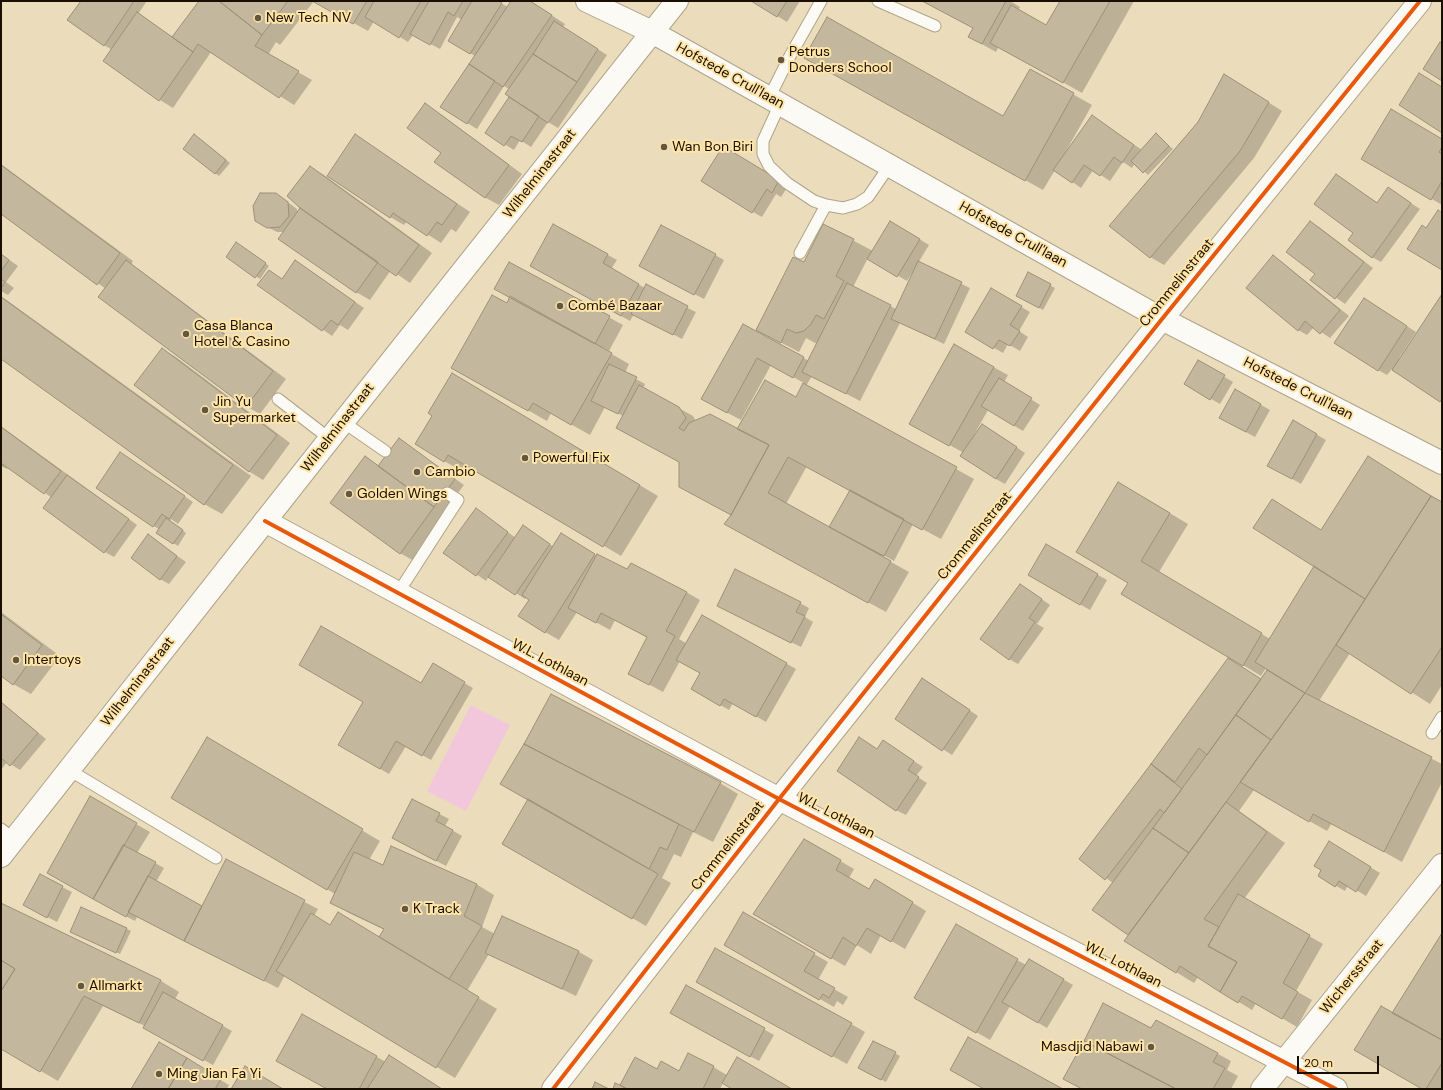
<!DOCTYPE html>
<html>
<head>
<meta charset="utf-8">
<style>
	body { margin:0 }
	#map { position:relative; width:1443px; height:1090px; overflow:hidden; background:#ebdcbc; font-family:"DM Sans",sans-serif }
	canvas { display:block }
	.frame { position:absolute; inset:0; border:2px solid #190f00; pointer-events:none }
	.scale { position:absolute; left:1297px; top:1056px; width:82px; height:18px; box-sizing:border-box; border:2px solid #190f00; border-top:0; padding-left:5px; font-size:12px; line-height:14px; white-space:nowrap; color:#190f00; -webkit-text-stroke:3px #ffe4a8; paint-order:stroke }
</style>
</head>
<body>
<div id="map">
<canvas width="1443" height="1090"></canvas>
<div class="frame"></div>
<div class="scale">20 m</div>
</div>
<script>
const ctx = document.querySelector('canvas').getContext('2d');
ctx.lineJoin = 'round';
function fill(path, color) {
  ctx.fillStyle = color;
  ctx.fill(path, 'evenodd');
}
function shape(rows) {
  const path = new Path2D();
  for (const r of rows) {
    path.moveTo(r[0], r[1]);
    for (let i = 2; i < r.length; i += 2) path.lineTo(r[i], r[i + 1]);
  }
  return path;
}
function stroke(path, color, width, dash) {
  ctx.strokeStyle = color;
  ctx.lineWidth = width;
  ctx.lineCap = dash ? 'butt' : 'round';
  ctx.setLineDash(dash || []);
  ctx.stroke(path);
}
function label(font, color, halo, rows, align = 'center') {
  ctx.font = font + ' "DM Sans",sans-serif';
  ctx.lineWidth = 4;
  ctx.setLineDash([]);
  ctx.textBaseline = 'middle';
  ctx.strokeStyle = halo;
  ctx.fillStyle = color;
  for (const [text, x, y, turn = 0] of rows) {
    ctx.save();
    ctx.translate(x, y);
    ctx.rotate((+turn || 0) * Math.PI / 180);
    ctx.textAlign = isNaN(turn) ? turn : align;
    if (halo) ctx.strokeText(text, 0, 0);
    ctx.fillText(text, 0, 0);
    ctx.restore();
  }
}
const green = shape([
	[471,705,510,725,466,811,427,791]
]);
const shadow = shape([
	[82,1,147,1,138,14,173,37,200,1,314,1,280,45,276,42,268,55,312,80,294,105,211,52,173,108,160,100,112,50,104,45],
	[314,1,497,1,508,7,512,1,530,1,565,24,563,27,607,55,558,128,548,122,531,147,520,140,514,150,486,133,510,97,509,89,504,86,477,129,441,107,475,56,449,41,462,20,457,17,440,49,413,35,408,42,374,21,368,31],
	[753,1,800,1,787,22],
	[924,1,1010,1,1020,7,1018,10,1047,26,1061,1,1134,1,1082,93,999,46,996,52,969,37,974,28],
	[823,68,1004,117,1030,70,1092,105,1065,153,1066,153,1092,116,1142,150,1156,135,1173,149,1148,175,1135,163,1132,168,1123,162,1110,181,1093,170,1081,188,1055,170,1043,190],
	[1238,83,1282,111,1254,158,1164,265,1150,257],
	[425,105,439,113,522,174,499,205,486,198,436,161,442,153],
	[356,136,369,144,470,212,456,232,451,229,441,243,407,221,404,225,390,217],
	[199,138,230,163,219,176,215,173],
	[1442,140,1442,205,1363,158],
	[723,148,788,186,781,197,776,194,762,217,753,212],
	[1,164,133,261,131,265,140,270,286,379,260,414,246,406,106,289,1,213],
	[310,167,324,175,432,253,410,283,391,270,370,300,356,292,284,232,277,232,265,226,285,200,297,209,297,214,302,208],
	[1336,175,1378,203,1388,188,1420,209,1381,262,1372,257,1355,232],
	[891,222,929,245,918,263,970,288,944,344,900,323,860,401,812,376,806,386,974,479,941,539,913,524,894,561,883,555,882,557,909,572,886,612,743,534,732,515,680,462,623,416,605,407,590,435,551,413,547,421,471,378,511,297,510,263,623,325,609,351,604,348,603,349,629,364,625,373,645,384,643,388,693,416,696,421,738,430,796,398,804,383,771,365,741,420,716,407,743,325,809,361,819,342,815,343,806,338,799,352,757,330,804,264,824,225,873,251],
	[868,258,907,281,912,273,913,274,896,309,853,287],
	[807,466,851,490,830,528,786,504],
	[1310,222,1319,227,1373,268,1345,304,1311,280,1316,274],
	[554,225,617,260,611,269,645,288,696,312,682,339,634,314,630,321,531,266],
	[241,246,269,266,260,279,227,257],
	[1,254,18,266,6,282,14,288,8,295,1,291],
	[715,255,724,260,704,299,650,271],
	[1273,257,1282,262,1349,316,1330,338,1314,327,1307,335,1298,330],
	[305,267,364,308,348,330,340,325,332,336,259,285,282,280],
	[1029,274,1055,288,1043,310,1018,296],
	[992,290,1030,312,1019,331,1028,337,1020,351,1008,344,1003,353,966,332],
	[1,296,251,476,222,514,204,504,1,357],
	[1442,296,1442,402,1392,369,1387,375,1378,370,1373,304,1416,332,1399,358,1400,359],
	[954,346,1008,375,1004,382,1040,405,1023,431,988,410,974,435,975,436,992,431,1025,453,1005,484,996,479,964,453,924,431],
	[162,349,176,357,290,443,263,480,250,472,135,385],
	[1199,362,1233,382,1220,404,1185,384],
	[470,384,658,496,621,556,467,464,462,471,444,461],
	[1235,390,1270,410,1255,437,1229,423],
	[1293,421,1326,440,1301,484,1268,465],
	[1,426,137,525,114,557,105,552,52,498,9,467,7,469,1,466],
	[399,439,464,485,443,512,448,515,414,561,400,553,365,457,379,466],
	[1368,457,1442,502,1442,685,1430,704,1350,653,1319,701,1442,764,1442,782,1402,862,1332,823,1327,831,1254,790,1239,811,1285,843,1244,899,1323,944,1296,991,1312,1000,1297,1027,1256,1003,1252,1010,1198,977,1194,983,1176,972,1130,935,1094,910,1113,883,1080,859,1152,764,1262,679,1275,675,1276,674,1266,668,1261,676,1243,665,1130,583,1136,493,1188,524,1159,572,1270,639,1316,566,1272,500,1321,530],
	[129,459,193,502,178,524,171,519,170,521,186,533,178,546,158,533,160,530,154,526],
	[476,510,516,538,532,532,554,547,575,542,597,556,628,571,686,592,700,600,679,639,687,644,702,616,796,669,766,722,733,703,729,710,692,689,701,673,680,661,663,692,643,681,648,638,615,620,610,630,577,612,559,640,545,632,530,599,526,597,525,599,489,576,486,581,445,552],
	[148,536,186,562,169,584,160,579],
	[1046,546,1107,580,1090,610,1029,575],
	[1029,590,1050,605,1037,624,1044,628,1018,664,1009,659],
	[800,603,809,608,805,617,813,622,801,647,728,611],
	[1,612,60,656,31,694,13,684,1,675],
	[433,665,473,688,431,760,406,746,389,774,339,745,364,701,421,685],
	[932,685,978,716,952,755,896,719],
	[1,702,46,739,20,770,7,762,1,770],
	[207,739,380,841,369,860,383,866,476,884,494,895,482,927,495,934,503,917,579,952,593,960,576,996,489,954,467,991,497,1009,455,1078,285,975,278,988,137,917,135,921,107,906,90,798,150,832,137,853,164,868,156,882,203,907,226,861,318,909,314,916,331,926,379,938,385,930,349,913,331,902,335,894,172,797],
	[883,741,923,767,916,776,927,783,906,815,896,810,877,750],
	[526,743,720,783,738,794,713,842,693,832,681,857,674,854,662,878,671,883,646,926,503,843,529,799],
	[412,800,449,819,445,826,462,836,446,866,402,843],
	[804,840,854,869,849,878,870,890,889,888,926,911,905,949,881,935,871,954,857,945,845,966,754,914],
	[1329,843,1380,873,1366,896,1348,885,1345,891,1319,876],
	[40,876,72,892,57,922,34,910],
	[1,904,161,981,179,992,175,999,232,1031,213,1065,154,1033,145,1026,103,1006,58,1081,1,1048],
	[743,913,828,962,818,980,848,997,843,1005,837,1001,834,1007,725,945],
	[956,926,1026,965,1029,960,1073,985,1047,1028,1010,1006,990,1040,916,998],
	[127,929,131,931,120,954,76,934],
	[1442,935,1442,1089,1424,1089,1392,1014],
	[687,986,774,1035,759,1061,672,1013],
	[712,990,851,1024,865,1032,847,1064],
	[303,1016,386,1062,441,1089,328,1089],
	[1152,1030,1218,1054,1231,1061,1227,1070,1238,1076,1231,1089,1082,1089],
	[874,1042,900,1056,886,1082,860,1068],
	[160,1044,229,1085,227,1089,133,1089],
	[713,1067,727,1075,790,1089,734,1089,723,1083,720,1089,629,1089,658,1070,679,1072]
]);
const building = shape([
	[81,1,134,1,104,46,67,20,81,1],
	[199,1,219,1,262,35,255,46,299,71,279,98,198,44,193,52,172,37,199,1],
	[219,1,288,1,262,35,219,1],
	[312,1,367,1,353,24,312,1],
	[374,1,421,1,399,38,365,17,374,1],
	[429,1,463,1,454,16,448,12,430,45,410,34,429,1],
	[472,1,499,1,502,3,470,54,448,41,472,1],
	[511,1,530,1,552,15,503,87,469,64,511,1],
	[751,1,787,1,777,17,751,1],
	[922,1,1006,1,982,44,968,37,973,28,922,1],
	[1060,1,1110,1,1063,83,990,43,1011,5,1046,25,1060,1],
	[137,12,193,52,159,101,103,61,137,12],
	[827,17,1003,116,1030,69,1074,93,1025,181,804,58,827,17],
	[554,21,598,49,577,82,533,54,554,21],
	[1440,42,1442,43,1442,81,1423,69,1440,42],
	[533,54,577,82,548,123,505,94,533,54],
	[469,64,495,81,467,124,440,107,469,64],
	[1419,73,1442,87,1442,133,1399,105,1419,73],
	[1224,74,1269,102,1240,151,1150,258,1109,226,1198,122,1224,74],
	[509,97,539,116,522,142,511,136,504,146,485,133,509,97],
	[425,103,509,165,485,198,434,162,441,153,407,128,425,103],
	[1391,109,1442,139,1442,147,1439,152,1442,154,1442,181,1431,200,1361,159,1391,109],
	[1092,115,1134,145,1122,163,1114,157,1100,176,1084,165,1072,183,1053,170,1092,115],
	[1156,133,1169,146,1143,173,1131,161,1156,133],
	[194,134,226,160,215,174,183,149,194,134],
	[355,134,457,204,442,225,437,222,427,236,393,213,390,218,327,176,355,134],
	[723,146,779,180,772,193,767,189,752,213,701,181,723,146],
	[1,165,120,253,97,285,1,214,1,165],
	[310,166,419,245,396,276,300,208,287,196,310,166],
	[1336,174,1377,203,1388,187,1411,203,1372,258,1348,240,1353,233,1314,204,1336,174],
	[260,193,276,193,288,202,289,216,280,227,267,228,255,221,253,206,260,193],
	[300,208,378,262,356,293,278,239,300,208],
	[1438,210,1442,213,1442,270,1407,249,1422,225,1426,228,1438,210],
	[890,221,920,239,897,277,867,259,890,221],
	[1310,221,1364,262,1335,299,1310,280,1315,274,1286,252,1310,221],
	[553,224,608,254,603,263,639,284,621,316,530,266,553,224],
	[823,224,854,239,836,276,844,281,824,319,816,315,811,324,804,331,796,333,787,329,781,343,756,330,793,257,804,262,823,224],
	[661,225,716,254,694,295,639,266,661,225],
	[236,242,266,263,255,278,226,257,236,242],
	[1,254,9,260,1,271,1,254],
	[1273,255,1340,310,1320,334,1305,321,1298,331,1246,288,1273,255],
	[126,260,273,371,246,407,98,297,126,260],
	[295,260,355,302,338,325,331,320,322,331,257,285,269,270,282,279,295,260],
	[918,261,962,282,935,339,891,319,918,261],
	[509,262,610,316,595,344,494,289,509,262],
	[1028,272,1051,284,1039,308,1016,296,1028,272],
	[1,279,5,282,1,288,1,279],
	[847,283,891,305,846,394,802,372,847,283],
	[646,284,688,306,673,335,631,314,646,284],
	[991,288,1022,306,1010,325,1020,331,1010,346,999,340,993,349,965,332,991,288],
	[1442,294,1442,399,1440,402,1392,370,1442,294],
	[492,295,507,303,510,296,612,353,571,425,533,403,528,411,451,368,492,295],
	[1,297,233,465,204,505,1,359,1,297],
	[1364,298,1407,326,1378,371,1334,343,1364,298],
	[743,324,804,357,793,378,757,358,727,413,701,399,743,324],
	[954,344,994,367,949,446,909,424,954,344],
	[162,348,277,435,249,472,134,385,162,348],
	[1198,360,1225,375,1210,400,1184,384,1198,360],
	[609,364,637,377,618,414,591,401,609,364],
	[452,373,640,485,603,547,448,455,444,462,415,444,432,416,428,413,452,373],
	[999,378,1032,398,1014,426,981,406,999,378],
	[765,380,796,397,803,383,957,467,922,530,788,457,768,493,891,561,868,603,724,524,731,515,769,445,737,429,765,380],
	[639,385,679,407,686,418,679,428,684,431,689,423,710,414,769,445,731,515,679,487,679,462,616,428,639,385],
	[1235,389,1261,404,1246,432,1219,418,1235,389],
	[1293,420,1317,434,1292,479,1267,466,1293,420],
	[982,424,1017,447,996,479,960,456,982,424],
	[1,427,61,471,44,494,1,463,1,427],
	[399,438,455,479,434,507,378,466,399,438],
	[120,452,185,496,169,519,162,514,153,527,96,488,120,452],
	[365,456,434,507,400,554,330,503,365,456],
	[1368,456,1431,496,1365,599,1253,528,1272,499,1321,530,1368,456],
	[67,475,129,519,104,553,43,508,67,475],
	[1118,482,1170,513,1141,561,1262,633,1243,666,1121,594,1128,583,1076,552,1118,482],
	[850,490,904,519,884,556,829,527,850,490],
	[1431,496,1442,502,1442,647,1411,694,1336,645,1431,496],
	[476,508,508,532,476,576,443,553,476,508],
	[166,518,183,530,173,544,156,533,166,518],
	[523,525,550,544,515,595,488,577,523,525],
	[561,533,595,554,545,633,518,616,529,600,522,595,561,533],
	[148,534,177,556,160,580,131,558,148,534],
	[1046,544,1098,574,1080,605,1028,575,1046,544],
	[597,554,627,569,631,563,687,592,666,631,675,636,649,685,628,674,647,637,601,613,596,623,568,608,597,554],
	[1314,566,1365,599,1305,693,1255,662,1314,566],
	[735,569,801,602,796,612,805,616,791,643,717,606,735,569],
	[1020,584,1042,599,1029,618,1035,622,1009,660,980,639,1020,584],
	[1,614,42,645,13,685,1,676,1,614],
	[702,615,787,663,756,717,724,699,720,706,691,689,700,673,676,660,702,615],
	[321,626,421,683,433,663,465,682,422,756,396,741,380,769,338,745,363,702,299,665,321,626],
	[1228,658,1261,679,1207,755,1199,748,1175,782,1151,764,1228,658],
	[1267,670,1305,693,1271,740,1236,715,1267,670],
	[922,678,970,710,942,751,895,719,922,678],
	[1305,693,1432,757,1384,852,1313,814,1309,822,1240,782,1305,693],
	[551,694,721,782,694,832,524,744,551,694],
	[1,702,38,733,10,766,1,758,1,702],
	[1236,715,1271,740,1189,853,1153,828,1236,715],
	[207,737,363,829,327,890,171,798,207,737],
	[859,737,877,749,883,740,914,761,908,770,919,777,896,811,837,771,859,737],
	[524,744,679,824,667,850,660,847,649,869,500,784,524,744],
	[1151,764,1182,789,1164,813,1160,809,1105,880,1079,859,1151,764],
	[90,796,137,823,93,899,47,873,90,796],
	[412,799,440,813,436,821,453,830,436,861,392,838,412,799],
	[528,799,658,874,632,919,502,844,528,799],
	[1226,802,1267,832,1204,919,1219,927,1208,946,1237,962,1220,992,1180,966,1176,973,1124,941,1226,802],
	[1153,828,1189,853,1128,935,1092,910,1153,828],
	[804,839,841,860,836,870,869,889,875,879,913,902,891,942,867,928,856,946,843,937,831,959,753,914,804,839],
	[1329,841,1371,867,1356,892,1339,881,1335,887,1318,876,1321,870,1314,866,1329,841],
	[123,845,156,862,126,917,93,899,123,845],
	[391,846,477,884,464,916,482,926,449,979,379,937,384,929,330,903,354,852,383,865,391,846],
	[226,859,305,900,264,981,184,941,226,859],
	[40,874,63,886,47,918,23,905,40,874],
	[148,876,202,906,184,941,128,912,148,876],
	[1238,894,1310,935,1283,983,1298,992,1282,1019,1242,996,1238,1003,1220,992,1237,962,1208,946,1238,894],
	[1,903,161,980,139,1023,84,996,40,1072,1,1049,1,991,15,969,1,960,1,903],
	[81,907,127,928,116,953,70,932,81,907],
	[338,912,479,997,436,1068,276,971,311,913,330,925,338,912],
	[743,912,815,953,804,971,835,988,829,998,823,994,819,1000,724,945,743,912],
	[502,916,579,951,562,989,485,953,502,916],
	[956,924,1018,959,976,1033,914,998,956,924],
	[1442,933,1442,1040,1392,1013,1442,933],
	[715,948,852,1023,832,1057,696,982,715,948],
	[1029,959,1064,979,1038,1023,1002,1002,1029,959],
	[1,960,15,969,1,991,1,960],
	[686,985,765,1028,750,1057,670,1013,686,985],
	[163,992,223,1025,203,1061,143,1028,163,992],
	[1103,1003,1151,1028,1156,1020,1218,1053,1213,1062,1225,1068,1213,1089,1176,1089,1084,1041,1103,1003],
	[1381,1006,1442,1040,1442,1063,1426,1089,1422,1089,1354,1050,1381,1006],
	[302,1014,377,1056,359,1089,327,1089,276,1061,302,1014],
	[968,1037,1063,1089,984,1089,950,1070,968,1037],
	[873,1041,896,1052,881,1080,858,1068,873,1041],
	[1084,1041,1176,1089,1082,1089,1063,1079,1084,1041],
	[159,1042,187,1058,168,1089,131,1089,159,1042],
	[688,1053,714,1066,703,1089,627,1089,620,1085,635,1057,657,1069,661,1061,679,1071,688,1053],
	[389,1055,442,1089,367,1089,389,1055],
	[737,1057,792,1089,732,1089,722,1083,737,1057],
	[187,1058,221,1079,215,1089,168,1089,187,1058],
	[245,1066,283,1089,231,1089,245,1066],
	[595,1082,609,1089,592,1089,595,1082],
	[615,1083,620,1085,627,1089,613,1089,615,1083]
]);
const service = shape([
	[878,1,935,26],
	[769,98,790,56,821,1],
	[780,104,763,141,763,154,769,166,787,183,814,201,826,205,843,208,857,204,868,197,890,165],
	[800,253,826,205],
	[278,399,330,439],
	[343,422,385,451],
	[398,593,458,500,447,493],
	[1432,733,1442,717],
	[69,770,216,858],
	[1,829,14,839]
]);
const minor = shape([
	[265,521,779,799,1336,1089],
	[553,1089,779,799,1162,319,1420,1],
	[1262,1089,1442,865]
]);
const tertiary = shape([
	[587,1,652,32,1162,319,1442,463],
	[1,856,343,422,677,1]
]);
const cycleway = shape([
	[265,521,779,799,1336,1089],
	[553,1089,779,799,1162,319,1420,1]
]);
const markers = [
	[258,18,4,"#625742"],
	[781,60,4,"#625742"],
	[664,147,4,"#625742"],
	[560,306,4,"#625742"],
	[186,334,4,"#625742"],
	[205,410,4,"#625742"],
	[525,458,4,"#625742"],
	[417,472,4,"#625742"],
	[349,494,4,"#625742"],
	[16,660,4,"#625742"],
	[405,909,4,"#625742"],
	[81,986,4,"#625742"],
	[1151,1047,4,"#625742"],
	[159,1074,4,"#625742"]
];
const poiNames = [
	["New Tech NV",266,18],
	["Petrus",789,52],
	["Donders School",789,68],
	["Wan Bon Biri",672,147],
	["Combé Bazaar",568,306],
	["Casa Blanca",194,326],
	["Hotel & Casino",194,342],
	["Jin Yu",213,402],
	["Supermarket",213,418],
	["Powerful Fix",533,458],
	["Cambio",425,472],
	["Golden Wings",357,494],
	["Intertoys",24,660],
	["K Track",413,909],
	["Allmarkt",89,986],
	["Masdjid Nabawi",1143,1047,"right"],
	["Ming Jian Fa Yi",167,1074]
];
const streetNames = [
	["Hofstede Crull'laan",730,76,29],
	["Wilhelminastraat",540,174,-52],
	["Hofstede Crull'laan",1013,235,29],
	["Crommelinstraat",1177,283,-51],
	["Hofstede Crull'laan",1298,389,27],
	["Wilhelminastraat",338,428,-52],
	["Crommelinstraat",975,536,-51],
	["W.L. Lothlaan",550,663,28],
	["Wilhelminastraat",138,682,-52],
	["W.L. Lothlaan",836,816,27],
	["Crommelinstraat",728,846,-52],
	["W.L. Lothlaan",1123,965,27],
	["Wichersstraat",1352,977,-51]
];
fill(green, '#f2c7dc');
fill(shadow, '#0003');
fill(building, '#c3b89e');
stroke(building, '#9c9177', 1);
stroke(service, '#afa48a', 13);
stroke(minor, '#afa48a', 24);
stroke(tertiary, '#afa48a', 24);
stroke(service, '#fcfaf5', 11);
stroke(minor, '#fcfaf5', 22);
stroke(tertiary, '#fcfaf5', 22);
stroke(cycleway, '#e8590c', 4);
for (const [x, y, r, color] of markers) {
  const dot = new Path2D();
  dot.arc(x, y, r, 0, 2 * Math.PI);
  ctx.fillStyle = color;
  ctx.fill(dot);
  stroke(dot, '#ffe4a8', 1.5);
}
label('14px', '#190f00', '#ffe4a8', poiNames, 'left');
label('14px', '#190f00', '#ffe4a8', streetNames);
</script>
</body>
</html>
